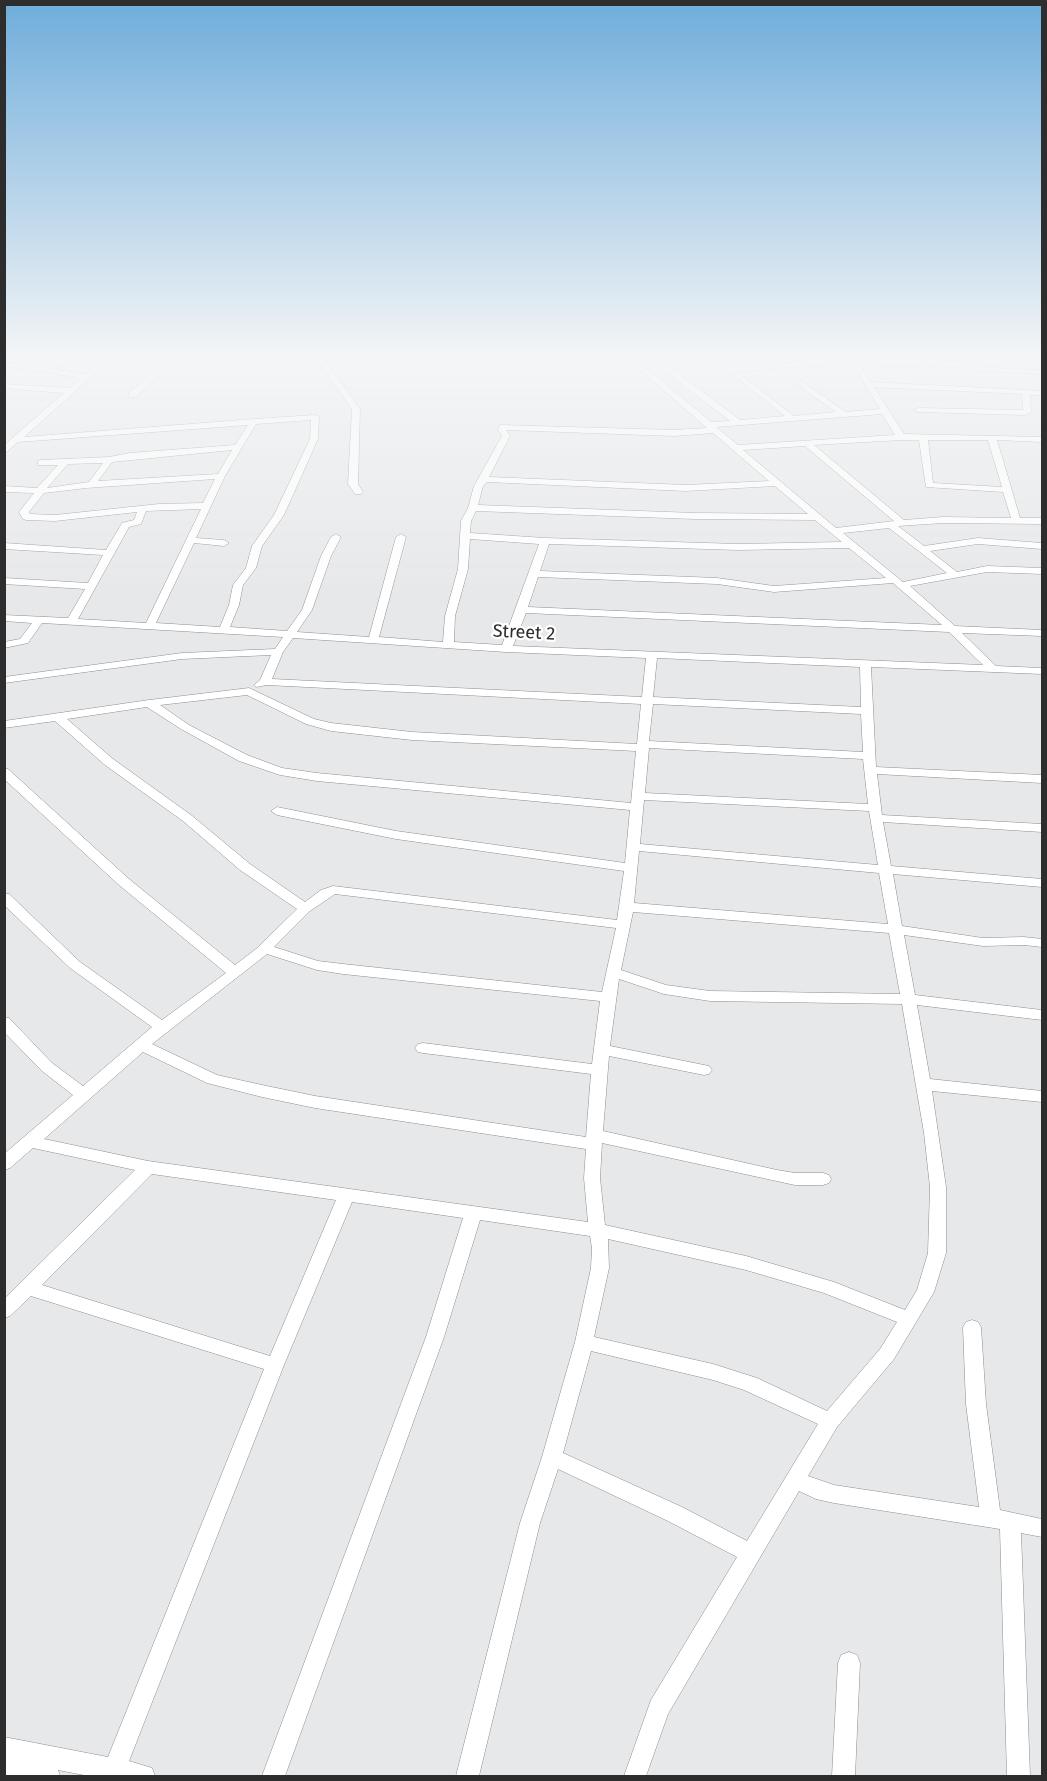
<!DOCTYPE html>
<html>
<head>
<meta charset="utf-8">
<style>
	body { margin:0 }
	#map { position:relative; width:1047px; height:1781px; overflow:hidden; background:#e7e8ea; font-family:"Fira Sans",sans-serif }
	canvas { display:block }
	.frame { position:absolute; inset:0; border:6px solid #2d2d2e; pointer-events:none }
</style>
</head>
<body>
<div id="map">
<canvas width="1047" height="1781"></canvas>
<div class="frame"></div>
</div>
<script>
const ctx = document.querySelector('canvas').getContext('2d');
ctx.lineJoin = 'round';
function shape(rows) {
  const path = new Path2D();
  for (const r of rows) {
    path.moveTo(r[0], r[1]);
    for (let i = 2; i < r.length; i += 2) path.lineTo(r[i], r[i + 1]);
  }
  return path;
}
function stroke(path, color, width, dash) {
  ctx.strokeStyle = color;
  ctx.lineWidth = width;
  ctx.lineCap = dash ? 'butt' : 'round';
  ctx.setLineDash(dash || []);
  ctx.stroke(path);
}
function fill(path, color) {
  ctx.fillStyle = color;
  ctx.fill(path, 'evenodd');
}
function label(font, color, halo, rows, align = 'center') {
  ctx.font = font + ' "Fira Sans",sans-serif';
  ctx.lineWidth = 4.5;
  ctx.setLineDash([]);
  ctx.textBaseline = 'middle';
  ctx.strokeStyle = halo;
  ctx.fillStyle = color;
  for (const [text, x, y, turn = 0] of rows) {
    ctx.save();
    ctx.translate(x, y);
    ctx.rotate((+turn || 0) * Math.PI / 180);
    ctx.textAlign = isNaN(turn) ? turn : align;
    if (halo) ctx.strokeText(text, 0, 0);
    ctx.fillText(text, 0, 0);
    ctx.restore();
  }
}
const minor = shape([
	[46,354,58,354,69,359,51,369,86,374,109,354,117,354,24,437,254,419,315,415,319,417,318,439,284,515,262,546,256,568,243,585,239,605,230,627,287,631,302,610,321,556,331,537,336,534,341,537,331,556,312,610,297,632,369,637,396,537,401,534,406,537,379,637,443,642,445,616,458,569,461,521,468,508,474,486,502,436,498,430,500,425,675,430,707,428,622,354,630,354,711,422,730,421,647,358,647,354,653,354,740,420,785,416,707,354,715,354,732,367,848,357,846,354,854,354,856,357,974,363,978,365,976,367,1042,370,1042,374,975,371,971,369,973,367,858,362,871,382,1042,391,1042,395,1030,395,1031,412,1025,415,918,412,914,410,918,408,1023,410,1022,394,874,387,904,434,1042,437,1042,442,997,440,1020,518,1042,518,1042,524,943,523,898,526,924,546,978,538,1042,543,1042,549,978,544,930,551,957,572,987,566,1042,568,1042,574,987,572,910,586,955,626,1042,630,1042,636,962,633,996,666,1042,668,1042,674,871,667,876,767,1042,775,1042,783,877,774,882,815,1042,824,1042,832,883,822,891,866,1042,879,1042,887,893,874,902,926,983,938,1024,937,1042,939,1042,947,1024,945,983,946,904,935,915,995,1042,1010,1042,1020,917,1005,930,1079,1042,1091,1042,1102,932,1091,946,1187,946,1253,934,1292,894,1359,837,1427,808,1476,834,1485,979,1507,966,1404,963,1327,966,1322,972,1320,978,1322,981,1327,986,1404,1000,1510,1042,1519,1042,1537,1021,1533,1030,1776,1007,1776,1000,1529,834,1503,816,1499,799,1491,668,1714,646,1776,624,1776,651,1700,737,1557,668,1521,558,1469,540,1523,479,1776,456,1776,520,1523,542,1457,575,1342,591,1268,592,1248,590,1236,480,1220,444,1337,285,1776,262,1776,426,1337,463,1218,352,1202,284,1365,129,1761,152,1768,155,1776,89,1776,58,1770,60,1776,4,1776,4,1737,108,1757,264,1369,31,1296,10,1316,4,1318,4,1299,135,1170,33,1148,10,1168,4,1170,4,1154,73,1095,42,1071,4,1032,4,1017,9,1018,52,1063,83,1086,152,1027,70,968,4,905,4,893,9,894,80,962,162,1020,226,973,119,885,4,779,4,768,8,769,129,879,235,965,256,949,297,909,240,870,183,821,105,765,55,721,4,728,4,721,149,700,249,688,314,719,331,723,412,732,637,744,641,704,267,685,256,687,254,685,260,680,271,655,182,659,4,683,4,677,182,653,275,649,283,637,42,623,28,643,4,648,4,642,20,639,32,623,4,621,4,615,68,618,85,589,4,584,4,578,88,583,103,555,4,549,4,543,106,550,122,523,134,520,137,512,55,521,26,520,23,519,19,512,34,493,4,492,4,486,37,488,58,465,38,465,38,461,41,460,109,457,130,453,235,445,248,425,18,442,4,454,4,446,12,438,64,393,4,388,4,384,70,388,81,378,4,366,4,362,42,368,58,359,46,354],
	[851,361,880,409,846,412,801,381,798,381,798,385,836,412,794,416,737,372,851,361],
	[882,414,895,435,738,445,716,427,882,414],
	[311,420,310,439,274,515,252,546,246,568,233,585,229,605,220,627,156,623,194,543,224,546,229,543,224,540,196,538,225,476,256,424,311,420],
	[506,430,675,436,713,433,769,481,686,485,489,477,510,436,506,430],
	[901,440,919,440,926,487,1003,492,1011,518,943,517,904,520,814,445,901,440],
	[928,440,988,440,1002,487,933,483,928,440],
	[805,446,894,521,836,528,743,450,805,446],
	[232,450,218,474,98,481,112,462,232,450],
	[103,463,89,482,47,488,68,464,103,463],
	[215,479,203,503,159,504,55,515,30,514,29,512,44,493,86,488,215,479],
	[487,482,686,491,775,486,808,514,695,513,478,505,483,486,487,482],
	[201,509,146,623,78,619,129,527,141,524,146,511,201,509],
	[476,511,695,519,815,520,842,542,738,544,545,538,470,533,471,521,476,511],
	[889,528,947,573,903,582,843,533,889,528],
	[470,539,539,544,502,645,454,642,455,616,468,569,470,539],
	[549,544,738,550,849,548,886,578,774,586,717,578,540,571,549,544],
	[538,577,717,584,774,592,893,583,942,625,528,607,538,577],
	[526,613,949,632,983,665,513,646,526,613],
	[293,638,506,652,646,658,642,697,272,679,283,652,293,638],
	[657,658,860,667,861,707,653,697,657,658],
	[247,695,306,724,331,731,412,740,636,751,631,803,317,773,282,768,247,755,189,725,160,705,247,695],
	[653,704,861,714,863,752,649,741,653,704],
	[147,707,181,729,239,761,280,775,317,781,630,810,625,863,396,831,277,807,271,811,277,815,396,839,624,871,617,920,333,886,321,890,305,902,250,864,191,815,113,759,67,719,147,707],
	[649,748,863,759,868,804,645,793,649,748],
	[644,800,869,811,878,865,640,844,644,800],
	[639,851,879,873,888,924,634,903,639,851],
	[335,894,616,928,602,992,343,964,318,961,274,947,310,911,335,894],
	[633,912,889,933,900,994,710,991,666,985,621,970,633,912],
	[267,954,317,970,343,974,600,1001,592,1064,423,1043,418,1044,415,1048,418,1052,423,1053,591,1074,586,1137,315,1096,262,1085,217,1075,152,1044,267,954],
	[619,979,664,994,710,1001,902,1004,924,1133,930,1187,928,1253,917,1290,905,1310,834,1282,746,1256,605,1225,600,1178,602,1143,795,1185,823,1185,829,1183,831,1179,829,1175,823,1173,795,1173,777,1170,603,1131,609,1056,704,1075,709,1074,712,1070,709,1066,704,1065,610,1046,619,979],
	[143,1052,207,1083,262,1097,315,1108,586,1149,584,1178,588,1222,148,1161,44,1139,143,1052],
	[152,1174,336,1200,270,1356,42,1285,152,1174],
	[608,1239,746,1270,824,1293,897,1322,880,1349,827,1411,757,1378,713,1364,594,1337,609,1268,608,1239],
	[591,1351,713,1380,744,1390,818,1424,747,1541,682,1507,563,1453,591,1351],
	[175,354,183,354,135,397,129,397,129,393,175,354],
	[313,354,322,356,360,354,325,361,360,409,358,484,363,492,361,494,355,494,348,484,352,409,313,354],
	[849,1652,857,1655,860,1663,855,1776,832,1776,838,1663,841,1655,849,1652]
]);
const streetNames = [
	["Street 2",524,633,3]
];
stroke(minor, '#8d8d8f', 1);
fill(minor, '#fff');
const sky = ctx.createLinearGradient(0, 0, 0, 604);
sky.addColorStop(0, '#6faddb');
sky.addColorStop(0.59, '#f4f5f6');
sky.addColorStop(1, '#f4f5f600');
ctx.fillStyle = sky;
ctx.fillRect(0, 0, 1047, 604);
label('18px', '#2d2d2e', '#fff', streetNames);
</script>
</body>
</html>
